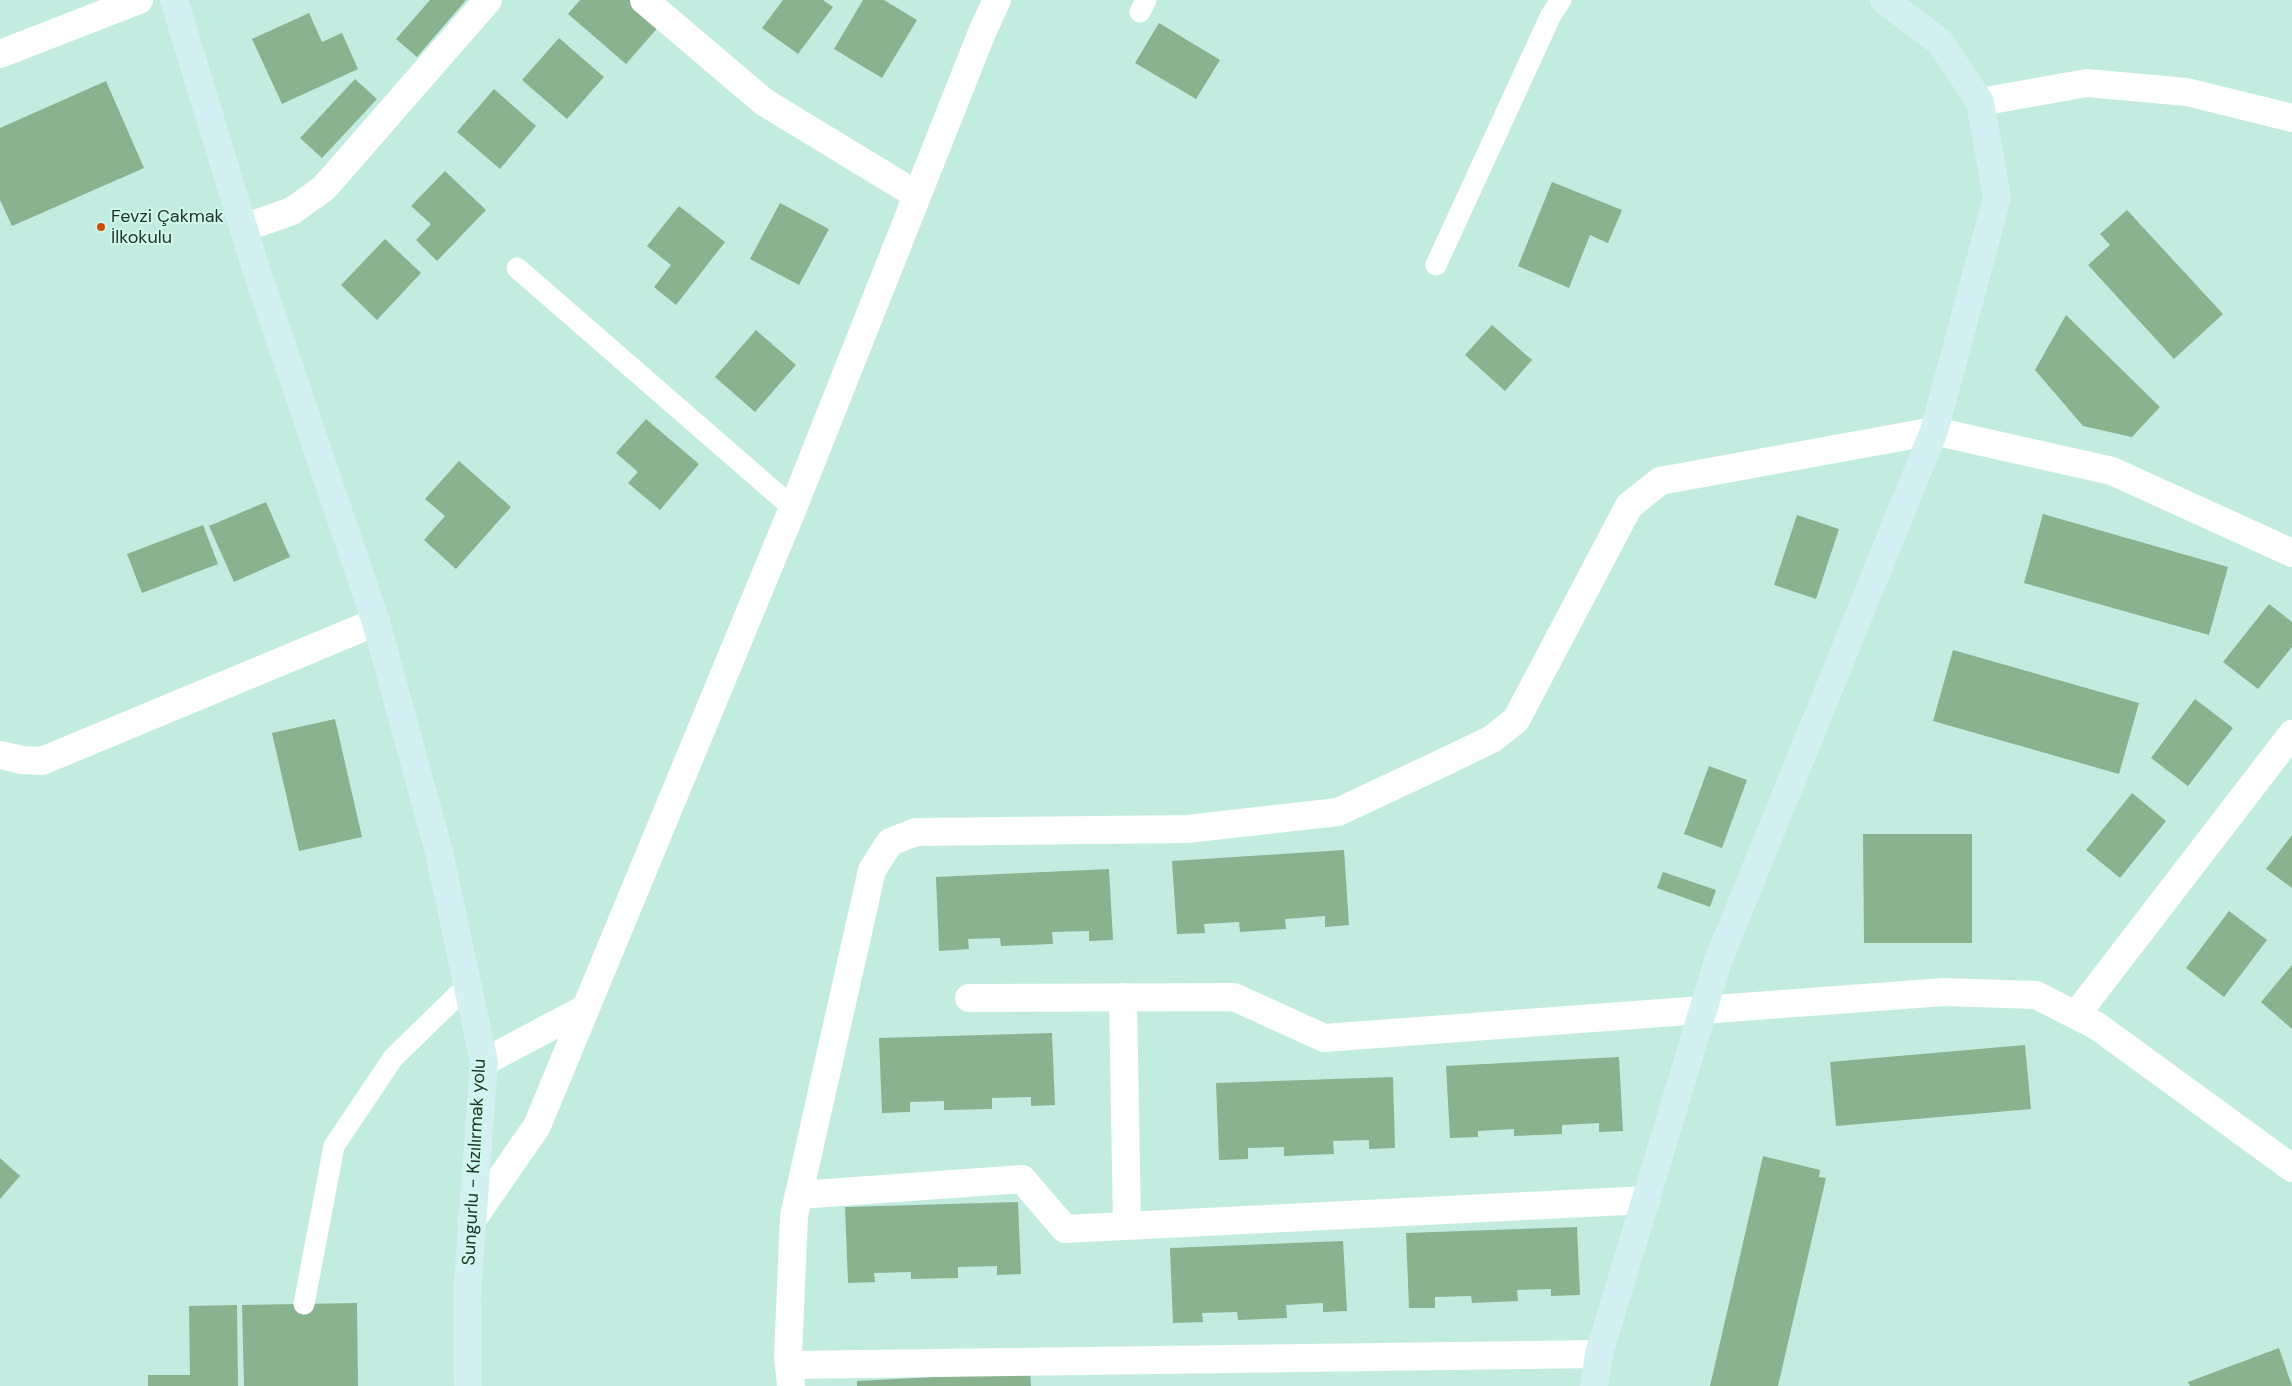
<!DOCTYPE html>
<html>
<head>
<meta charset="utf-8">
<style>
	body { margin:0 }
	canvas { display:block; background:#c1ecdf }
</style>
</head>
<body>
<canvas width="2292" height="1386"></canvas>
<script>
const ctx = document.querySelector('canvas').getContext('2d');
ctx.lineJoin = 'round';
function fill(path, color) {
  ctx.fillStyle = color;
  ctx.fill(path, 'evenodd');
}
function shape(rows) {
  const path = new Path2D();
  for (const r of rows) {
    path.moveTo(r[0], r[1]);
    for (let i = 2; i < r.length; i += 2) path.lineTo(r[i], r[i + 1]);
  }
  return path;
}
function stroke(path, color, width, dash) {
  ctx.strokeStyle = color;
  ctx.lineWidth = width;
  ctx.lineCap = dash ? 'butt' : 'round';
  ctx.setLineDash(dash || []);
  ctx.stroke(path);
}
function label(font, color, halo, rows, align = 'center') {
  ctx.font = font + ' "DM Sans",sans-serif';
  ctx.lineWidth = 4;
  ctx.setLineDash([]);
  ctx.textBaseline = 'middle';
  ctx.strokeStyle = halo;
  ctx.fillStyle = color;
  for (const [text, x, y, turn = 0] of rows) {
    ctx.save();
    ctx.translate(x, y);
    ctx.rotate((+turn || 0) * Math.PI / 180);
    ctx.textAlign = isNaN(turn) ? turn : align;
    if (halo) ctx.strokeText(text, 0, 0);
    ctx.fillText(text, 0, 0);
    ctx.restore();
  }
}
const building = shape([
	[430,0,466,0,417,57,396,39],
	[580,0,634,0,661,24,626,64,568,14],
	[783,0,823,0,833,7,798,54,762,28],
	[863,0,884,0,917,20,882,78,834,49],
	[309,13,322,42,342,33,358,69,282,104,252,39],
	[1159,23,1220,60,1196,99,1135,63],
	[559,38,604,77,567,119,522,80],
	[355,79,377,99,322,158,300,138],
	[106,81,144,168,12,226,0,200,0,128],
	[494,89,536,126,500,169,457,132],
	[445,171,486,210,437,261,416,240,431,224,411,206],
	[1552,182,1622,210,1608,243,1590,235,1569,288,1518,266],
	[780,203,829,229,799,285,750,259],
	[679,206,725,242,676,305,654,287,671,265,647,246],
	[2127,210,2223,314,2174,359,2088,265,2110,245,2100,234],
	[385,239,421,273,377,320,341,285],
	[2066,315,2160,407,2132,437,2083,426,2035,370],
	[1492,325,1532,360,1505,391,1465,355],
	[756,330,796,365,755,412,715,377],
	[646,419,699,464,660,510,628,483,638,472,616,453],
	[459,461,511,507,456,569,424,540,445,516,425,499],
	[266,502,290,557,234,582,209,526],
	[2043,514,2228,567,2209,635,2024,583],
	[1797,515,1839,529,1816,599,1774,585],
	[203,525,218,564,142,593,127,554],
	[2269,604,2292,622,2292,647,2258,689,2223,662],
	[1953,650,2139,703,2119,774,1933,721],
	[2195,699,2233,728,2188,786,2151,758],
	[335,719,362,837,299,851,272,733],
	[1709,766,1747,780,1722,848,1684,834],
	[2132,793,2166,821,2120,878,2086,850],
	[1863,834,1972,834,1972,943,1864,943],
	[2292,835,2292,888,2266,869],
	[1344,850,1349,925,1325,927,1325,916,1285,919,1286,929,1240,932,1239,922,1204,924,1205,933,1177,934,1172,861],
	[1109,869,1113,940,1089,941,1089,931,1052,932,1053,944,1001,946,1000,938,968,939,969,949,939,951,936,877],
	[1663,872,1716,890,1710,907,1657,888],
	[2229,911,2267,940,2224,997,2186,968],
	[2292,965,2292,1029,2261,1002],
	[1052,1033,1055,1105,1031,1106,1031,1097,992,1098,992,1109,944,1110,944,1101,910,1102,910,1112,882,1113,879,1038],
	[2025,1045,2031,1109,1836,1126,1830,1062],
	[1619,1057,1623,1131,1599,1132,1599,1123,1562,1125,1562,1134,1514,1136,1514,1129,1478,1131,1478,1137,1450,1138,1446,1066],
	[1393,1077,1395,1148,1369,1149,1369,1140,1333,1141,1334,1154,1284,1156,1284,1147,1248,1148,1248,1159,1219,1160,1216,1083],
	[1763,1156,1820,1170,1819,1177,1826,1178,1778,1386,1710,1386],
	[0,1158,20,1176,0,1199],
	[1018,1202,1021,1274,997,1275,997,1266,958,1267,958,1278,911,1279,911,1272,874,1273,875,1282,848,1283,845,1207],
	[1577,1227,1580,1295,1551,1296,1551,1289,1517,1290,1518,1301,1472,1303,1471,1296,1435,1297,1435,1308,1409,1308,1406,1233],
	[1343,1241,1347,1311,1323,1312,1323,1303,1286,1305,1287,1318,1238,1320,1237,1312,1202,1313,1203,1322,1173,1323,1170,1248],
	[357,1303,358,1386,244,1386,242,1305],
	[237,1305,238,1386,148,1386,148,1375,190,1375,189,1306],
	[2279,1348,2292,1386,2190,1386,2188,1382],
	[1030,1372,1031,1386,857,1386,857,1381]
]);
const lane = shape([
	[1140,12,1146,0],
	[1436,265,1551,15,1561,0],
	[517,268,793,508],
	[304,1304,334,1146,393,1058,467,986]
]);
const street = shape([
	[644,0,764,102,917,195],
	[0,54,139,0],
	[1980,102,2087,83,2187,92,2292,118],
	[244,228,292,211,324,188,488,0],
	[0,755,22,760,42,761,376,622],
	[1123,997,1127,1226],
	[969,998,1234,997,1324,1038,1944,992,2036,995,2097,1026,2292,1168],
	[2076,1015,2292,734],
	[484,1062,586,1008],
	[799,1195,1022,1179,1065,1229,1646,1200],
	[472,1220,537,1126,793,508,983,30,997,0],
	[789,1365,1599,1354],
	[791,1386,788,1356,794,1216,872,870,890,842,916,832,1187,829,1338,812,1436,766,1492,739,1516,720,1629,506,1660,481,1934,431,2112,471,2292,553]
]);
const secondary = shape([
	[174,0,256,269,376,622,439,852,484,1062,467,1294,468,1386],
	[1594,1386,1599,1354,1718,961,1934,431,1997,198,1980,102,1940,42,1884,0]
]);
const markers = [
	[101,227,5,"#d14d00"]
];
const poiNames = [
	["Fevzi Çakmak",111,217],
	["İlkokulu",111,238]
];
const streetNames = [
	["Sungurlu - Kızılırmak yolu",475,1162,-87]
];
fill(building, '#89b38f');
stroke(lane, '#fff', 21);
stroke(street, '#fff', 28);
stroke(secondary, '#d3f0f2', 28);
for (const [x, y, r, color] of markers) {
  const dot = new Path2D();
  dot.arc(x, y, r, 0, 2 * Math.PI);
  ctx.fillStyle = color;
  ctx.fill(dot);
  stroke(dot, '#cef9ec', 2);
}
label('18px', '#22332e', '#cef9ec', poiNames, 'left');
label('18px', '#22332e', '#cef9ec', streetNames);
</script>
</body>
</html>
